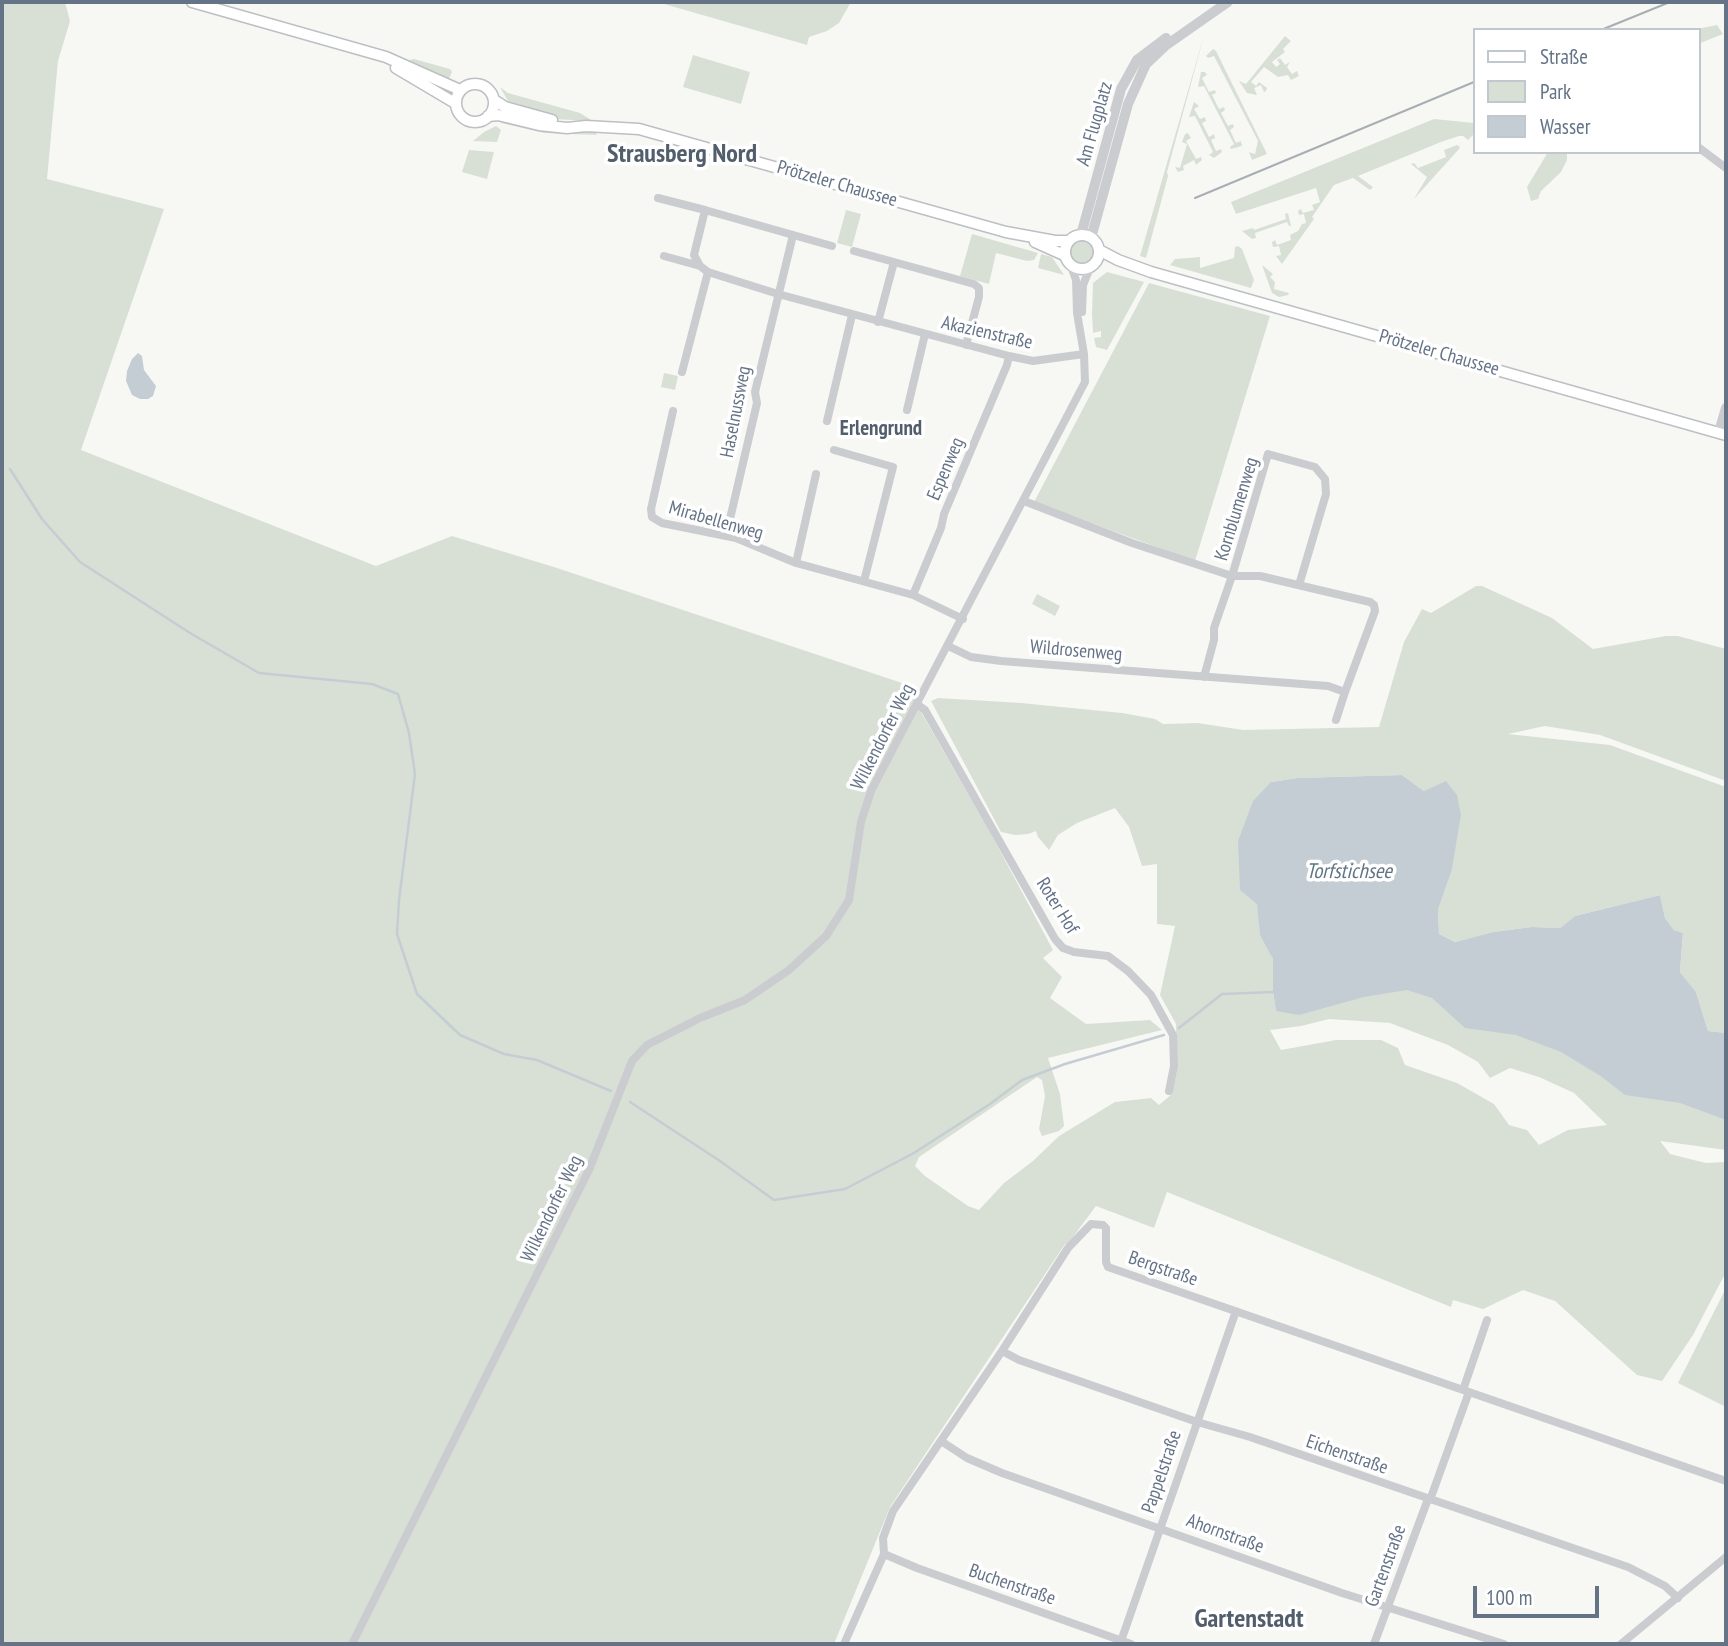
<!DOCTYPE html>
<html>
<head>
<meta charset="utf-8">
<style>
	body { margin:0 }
	#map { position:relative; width:1728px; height:1646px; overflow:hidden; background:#f7f8f4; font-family:"PT Sans Narrow",sans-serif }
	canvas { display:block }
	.frame { position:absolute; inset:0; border:4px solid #657387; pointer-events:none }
	.legend { position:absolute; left:1473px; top:28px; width:228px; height:126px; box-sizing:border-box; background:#fff; border:2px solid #c1c7cf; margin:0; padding:9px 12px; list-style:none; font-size:21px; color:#657387 }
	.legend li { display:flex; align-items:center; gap:14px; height:35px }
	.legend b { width:35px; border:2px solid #c1c7cf }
	.scale { position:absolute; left:1473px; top:1586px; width:126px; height:32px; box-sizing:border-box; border:4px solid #657387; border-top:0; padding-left:9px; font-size:21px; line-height:24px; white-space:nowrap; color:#657387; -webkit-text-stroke:5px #fff; paint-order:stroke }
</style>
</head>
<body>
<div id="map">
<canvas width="1728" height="1646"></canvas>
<div class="frame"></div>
<ul class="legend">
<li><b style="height:9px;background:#fff"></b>Straße</li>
<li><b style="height:19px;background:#d8e0d5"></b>Park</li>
<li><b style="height:19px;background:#c5cdd4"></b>Wasser</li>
</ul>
<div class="scale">100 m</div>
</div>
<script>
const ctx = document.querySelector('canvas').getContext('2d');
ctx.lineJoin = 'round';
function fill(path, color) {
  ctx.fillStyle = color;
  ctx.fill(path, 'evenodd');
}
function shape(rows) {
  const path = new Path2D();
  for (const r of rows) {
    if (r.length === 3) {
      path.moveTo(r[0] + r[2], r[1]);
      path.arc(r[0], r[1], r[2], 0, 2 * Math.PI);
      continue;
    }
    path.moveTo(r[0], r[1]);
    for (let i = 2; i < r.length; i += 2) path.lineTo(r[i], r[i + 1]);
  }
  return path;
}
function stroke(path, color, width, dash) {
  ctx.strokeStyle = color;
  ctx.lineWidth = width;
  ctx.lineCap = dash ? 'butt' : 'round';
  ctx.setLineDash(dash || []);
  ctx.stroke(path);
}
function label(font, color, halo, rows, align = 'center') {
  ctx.font = font + ' "PT Sans Narrow",sans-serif';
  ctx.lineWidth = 7;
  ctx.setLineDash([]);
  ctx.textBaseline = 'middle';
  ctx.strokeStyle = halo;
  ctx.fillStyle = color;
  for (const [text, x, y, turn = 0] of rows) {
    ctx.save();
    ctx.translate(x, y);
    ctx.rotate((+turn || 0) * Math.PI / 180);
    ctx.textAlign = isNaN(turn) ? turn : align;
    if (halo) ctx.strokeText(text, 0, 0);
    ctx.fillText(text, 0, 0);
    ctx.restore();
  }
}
const green = shape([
	[2,2,65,2,70,21,58,61,47,179,164,209,81,450,376,566,452,536,554,567,905,684,991,834,1053,950,1043,958,1062,977,1050,998,1086,1024,1150,1020,1162,1030,1048,1058,1060,1094,1064,1126,1059,1131,1042,1136,1039,1129,1045,1096,1042,1080,1037,1077,919,1157,915,1166,925,1176,968,1206,979,1210,1004,1183,1033,1161,1059,1136,1115,1102,1151,1098,1159,1105,1172,1094,1177,1071,1176,1024,1160,995,1175,926,1157,924,1157,864,1142,866,1129,827,1115,808,1077,823,1058,835,1049,850,1038,837,1036,831,1028,834,1015,835,1001,832,931,701,938,698,1021,703,1122,713,1155,719,1163,724,1198,723,1243,730,1379,727,1404,642,1422,609,1431,613,1476,586,1482,586,1552,618,1593,649,1666,636,1678,636,1726,649,1726,781,1600,735,1545,726,1508,734,1610,745,1726,787,1726,1033,1708,1031,1696,992,1680,972,1683,933,1674,930,1665,918,1660,895,1575,916,1560,928,1532,927,1493,932,1455,942,1439,934,1438,910,1448,880,1424,791,1402,775,1298,778,1271,782,1257,904,1273,959,1273,992,1276,1011,1360,970,1726,1110,1726,1150,1660,1141,1670,1154,1706,1163,1726,1162,1726,1272,1693,1335,1662,1381,1637,1375,1555,1301,1523,1290,1483,1309,1453,1300,1451,1307,1167,1192,1154,1228,1096,1206,1067,1245,1065,1244,890,1507,834,1644,2,1644],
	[1329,1019,1390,1023,1448,1045,1478,1062,1490,1078,1510,1068,1539,1077,1574,1093,1607,1125,1568,1130,1539,1145,1527,1130,1509,1125,1494,1104,1457,1083,1405,1065,1398,1048,1381,1040,1336,1040,1281,1050,1270,1030,1301,1026],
	[657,2,851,2,839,23,827,31,809,37,807,45],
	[1717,25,1723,34,1698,44,1698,30,1692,30],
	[1205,32,1167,172,1168,176,1146,258,1140,256],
	[1285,36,1291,41,1283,49,1285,52,1272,62,1276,67,1280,64,1277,60,1280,58,1285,65,1290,62,1287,67,1292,74,1297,71,1299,76,1291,80,1288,75,1278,77,1264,67,1251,82,1256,86,1259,82,1267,88,1266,91,1264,92,1261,85,1254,88,1257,95,1247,93,1239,81,1246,84],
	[1213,49,1216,51,1267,154,1252,160,1249,152,1255,154,1258,141,1214,56,1208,58,1206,56],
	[693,55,750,72,741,104,683,87],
	[414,59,450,69,452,72,447,83,403,61],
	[1201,72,1205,72,1207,75,1202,78,1209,92,1215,90,1216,93,1212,95,1219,109,1224,107,1225,110,1221,113,1228,126,1233,124,1234,127,1230,130,1236,143,1241,141,1242,146,1231,149,1230,147,1234,144,1204,86,1198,87],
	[500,87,508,93,580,113,593,121,553,119,539,111,508,101],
	[1194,102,1199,106,1194,109,1200,119,1205,117,1206,121,1202,123,1209,137,1214,134,1215,138,1211,140,1216,151,1221,149,1222,152,1214,158,1209,155,1213,152,1195,116,1189,117],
	[503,119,595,131,597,135,544,133,501,123],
	[1434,119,1474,123,1474,134,1468,140,1463,136,1459,136,1441,142,1358,176,1373,187,1370,190,1353,178,1334,185,1312,217,1314,219,1282,264,1276,256,1281,255,1279,246,1273,247,1272,242,1275,240,1277,245,1291,240,1290,235,1298,231,1302,224,1306,223,1304,214,1299,215,1298,211,1301,209,1303,213,1314,210,1312,205,1320,202,1316,188,1236,214,1231,202],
	[496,126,501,130,497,142,473,141,484,132],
	[1188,133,1191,138,1186,141,1196,159,1201,157,1202,160,1196,165,1194,160,1183,166,1184,170,1178,172,1175,167,1180,168,1187,144,1182,142,1185,134],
	[1457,145,1460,147,1459,149,1414,199,1427,177,1411,164,1414,163,1418,168,1446,157,1444,150],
	[469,150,494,152,487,179,462,172],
	[1548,152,1567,152,1567,160,1561,172,1541,191,1538,199,1531,201,1527,187],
	[846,210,861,214,852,247,837,243],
	[1288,213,1291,226,1289,226,1287,222,1255,233,1256,238,1252,239,1242,231,1253,228,1254,230,1286,219,1285,214],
	[972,234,1038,253,1034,260,1027,261,996,253,989,284,960,276],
	[1082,253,12],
	[1238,246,1242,249,1254,280,1251,288,1170,265,1175,259,1200,257,1200,268,1234,258,1235,247],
	[1041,254,1052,257,1064,275,1038,268],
	[1262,265,1273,274,1270,277,1275,282,1274,289,1289,293,1288,295,1279,297,1272,293],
	[1107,272,1144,282,1107,350,1096,347,1094,338,1101,337,1101,331,1093,333,1092,314,1093,283],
	[1149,283,1270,316,1195,561,1034,502],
	[664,373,678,376,675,390,661,387],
	[1037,594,1060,606,1055,616,1032,604],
	[1726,1288,1726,1407,1678,1383]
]);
const water = shape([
	[138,353,142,356,144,370,156,386,153,396,148,399,140,399,132,395,126,381,127,371,132,359],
	[1402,775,1424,791,1446,781,1457,795,1461,815,1452,869,1438,910,1439,934,1455,942,1493,932,1532,927,1560,928,1575,916,1660,895,1665,918,1674,930,1683,933,1680,972,1696,992,1708,1031,1726,1033,1726,1120,1680,1103,1625,1095,1602,1077,1561,1052,1516,1035,1465,1028,1432,998,1407,990,1364,997,1299,1015,1276,1011,1273,992,1273,959,1260,935,1257,904,1240,890,1238,841,1253,801,1271,782,1298,778]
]);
const stream = shape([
	[10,469,42,519,80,562,190,633,259,673,372,684,398,694,409,733,415,774,399,900,397,934,417,994,460,1035,504,1054,537,1060,611,1091],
	[1179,1028,1222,994,1273,992],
	[630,1102,720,1161,774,1200,845,1189,914,1153,990,1104,1022,1080,1065,1064,1164,1035]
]);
const minor = shape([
	[1698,147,1726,168],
	[658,198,705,210],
	[854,251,974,284,979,288,979,297,966,345],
	[664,256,700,266,708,272,778,294,1009,356,1033,361,1084,354],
	[700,266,694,255,705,210,832,246],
	[1082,312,1083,285,1090,268],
	[878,322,894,262],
	[682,372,708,272],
	[907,410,925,334],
	[673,411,651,509,652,517,662,523,736,538,796,563,913,595,963,619],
	[827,421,852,315],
	[834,450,893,467,864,581],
	[726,536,757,403,755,392,793,235],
	[796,563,816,474],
	[913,595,941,528,944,514,1007,365,1009,356],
	[948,646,971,657,1001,661,1328,686,1345,692,1375,611,1374,605,1370,602,1260,576,1232,576,1132,543,1024,501],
	[1204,677,1214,640,1214,628,1232,576,1268,454,1315,467,1325,479,1326,494,1299,585],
	[918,705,925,710,1055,939,1063,948,1074,952,1108,956,1128,971,1151,995,1173,1035,1174,1066,1169,1091],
	[1336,720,1345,692],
	[1002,1351,1019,1360,1197,1422,1250,1437,1628,1567,1665,1586,1678,1598],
	[1463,1390,1487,1320],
	[941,1441,967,1458,1002,1473,1342,1593,1504,1644],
	[1430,1500,1469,1392],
	[884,1554,917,1568,1131,1644],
	[352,1644,589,1170,632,1061,647,1045,700,1018,745,1000,789,970,826,936,849,900,861,822,871,791,1085,382,1084,354,1077,313,1076,280,1071,266],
	[844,1644,884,1554,883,1538,893,1511,1002,1351,1068,1248,1091,1224,1103,1225,1106,1228,1106,1262,1108,1267,1726,1481],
	[1120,1644,1236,1311],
	[1374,1644,1428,1499],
	[1621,1644,1726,1557]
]);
const tertiary = shape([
	[1081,235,1121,89,1137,60,1166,38],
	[1091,238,1128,104,1146,64,1165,46,1228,2],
	[1719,432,1726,408]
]);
const secondary = shape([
	[192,2,386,57,460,90],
	[396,68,455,103],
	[475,103,19],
	[494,100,505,107,552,120],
	[488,116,498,115,539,125,567,128,586,126,639,129,1006,232,1055,241,1068,241],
	[1082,252,17],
	[1035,242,1064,255],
	[1099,250,1118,260,1151,272,1726,435]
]);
const tram = shape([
	[1601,30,1670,2],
	[1195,198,1474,82]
]);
const streetNames = [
	["Am Flugplatz",1095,124,-74],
	["Prötzeler Chaussee",837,184,16],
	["Akazienstraße",987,333,13],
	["Prötzeler Chaussee",1439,353,16],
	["Haselnussweg",736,412,-79],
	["Espenweg",946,469,-67],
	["Kornblumenweg",1237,509,-73],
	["Mirabellenweg",716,521,16],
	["Wildrosenweg",1076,651,5],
	["Wilkendorfer Weg",883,737,-63],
	["Roter Hof",1057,906,58],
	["Wilkendorfer Weg",552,1209,-64],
	["Bergstraße",1163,1269,19],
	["Eichenstraße",1347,1455,19],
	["Pappelstraße",1162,1472,-71],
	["Ahornstraße",1225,1534,20],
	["Gartenstraße",1386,1566,-70],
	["Buchenstraße",1012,1585,19]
];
const neighbourhoodNames = [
	["Erlengrund",881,429]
];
const waterNames = [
	["Torfstichsee",1349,872]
];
const districtNames = [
	["Strausberg Nord",682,155],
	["Gartenstadt",1249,1620]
];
fill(green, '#d8e0d5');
fill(water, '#c5cdd4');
stroke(stream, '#c5cdd4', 2.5);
stroke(secondary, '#bcbfc4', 13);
stroke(minor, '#caccd0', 8);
stroke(tertiary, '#caccd0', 10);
stroke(secondary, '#fff', 10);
stroke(tram, '#a9adb4', 2);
label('19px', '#657387', '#fff', streetNames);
label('bold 21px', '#535e6c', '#fff', neighbourhoodNames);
label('italic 21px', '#607583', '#fff', waterNames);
label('bold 26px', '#535e6c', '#fff', districtNames);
</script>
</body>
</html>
